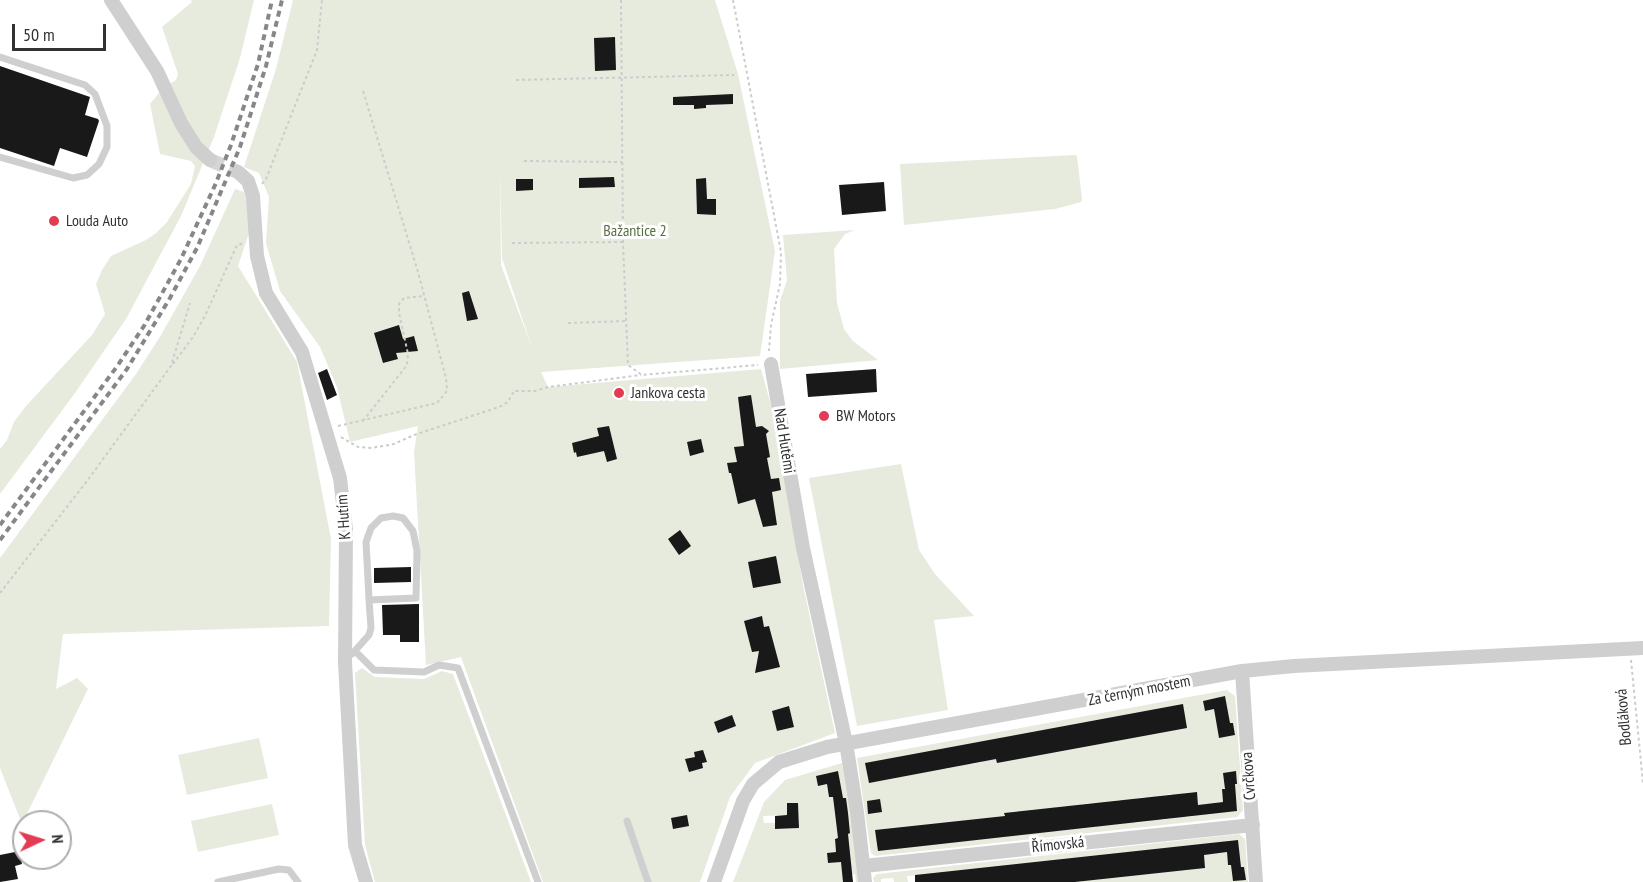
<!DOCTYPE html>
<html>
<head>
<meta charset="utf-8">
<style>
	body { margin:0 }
	#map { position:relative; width:1643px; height:882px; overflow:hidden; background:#fff; font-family:"PT Sans Narrow",sans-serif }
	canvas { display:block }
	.north { position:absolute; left:12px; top:810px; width:60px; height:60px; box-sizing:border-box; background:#fff; border:2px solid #adadad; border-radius:50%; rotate:86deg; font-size:16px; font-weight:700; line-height:24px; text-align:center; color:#323232 }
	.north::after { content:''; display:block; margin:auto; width:21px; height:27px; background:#e33b54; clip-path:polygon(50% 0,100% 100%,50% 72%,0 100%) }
	.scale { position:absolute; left:12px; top:24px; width:94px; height:27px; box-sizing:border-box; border:3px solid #323232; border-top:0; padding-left:8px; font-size:18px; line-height:21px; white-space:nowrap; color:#323232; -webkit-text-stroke:4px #fff; paint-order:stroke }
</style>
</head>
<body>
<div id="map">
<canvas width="1643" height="882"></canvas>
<div class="north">N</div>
<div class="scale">50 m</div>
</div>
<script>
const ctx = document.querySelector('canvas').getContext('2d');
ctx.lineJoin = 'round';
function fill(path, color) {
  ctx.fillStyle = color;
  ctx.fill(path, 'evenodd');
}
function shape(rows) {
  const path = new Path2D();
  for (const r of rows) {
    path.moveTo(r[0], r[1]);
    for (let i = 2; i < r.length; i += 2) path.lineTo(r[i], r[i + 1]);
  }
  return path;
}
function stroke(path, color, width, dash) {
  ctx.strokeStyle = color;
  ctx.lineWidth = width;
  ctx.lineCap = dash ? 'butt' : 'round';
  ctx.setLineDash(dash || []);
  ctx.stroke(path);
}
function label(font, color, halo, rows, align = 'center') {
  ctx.font = font + ' "PT Sans Narrow",sans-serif';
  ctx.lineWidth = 6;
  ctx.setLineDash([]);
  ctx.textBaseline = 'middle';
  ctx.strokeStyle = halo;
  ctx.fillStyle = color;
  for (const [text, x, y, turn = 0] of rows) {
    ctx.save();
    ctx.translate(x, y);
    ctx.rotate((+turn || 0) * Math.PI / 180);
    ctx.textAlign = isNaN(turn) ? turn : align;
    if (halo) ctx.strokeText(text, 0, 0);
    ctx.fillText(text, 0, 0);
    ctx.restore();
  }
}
const green = shape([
	[191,0,254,0,240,58,214,137,181,216,126,319,75,393,0,494,0,449,7,440,14,422,26,406,92,335,105,314,96,284,102,270,111,256,146,240,156,233,167,222,191,184,195,166,191,161,160,154,150,104,163,88,176,80,178,74,162,27,192,2],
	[293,0,715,0,738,74,775,251,760,356,541,372,548,387,761,369,772,409,804,590,835,733,755,763,730,797,700,882,543,882,461,657,426,665,414,452,418,426,350,442,337,387,320,347,280,291,266,243,269,197,259,173,244,167,276,69],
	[500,166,502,258,532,348,501,265],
	[1075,155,1077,156,1082,199,1081,202,1055,209,904,225,900,164],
	[235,189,244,192,248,202,249,233,238,266,297,362,331,539,329,626,63,634,56,689,77,678,88,689,22,824,0,768,0,558,136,374,161,335,200,266],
	[855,230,845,234,834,249,837,303,844,329,853,341,878,360,780,369,780,301,787,280,783,235],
	[901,464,919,550,935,574,974,616,934,620,948,710,857,726,809,478],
	[362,668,375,677,424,679,442,671,453,674,531,882,375,882,365,845,355,673],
	[1227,690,1235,696,1243,810,1237,817,875,856,871,853,857,758],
	[1225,697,1229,723,1233,723,1235,735,1219,738,1214,709,1205,711,1203,701],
	[979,742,983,762,971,764,957,761,958,766,945,769,942,749],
	[1236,771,1237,784,1234,784,1237,811,1215,813,1214,803,1223,802,1222,789,1226,788,1224,773],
	[1197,792,1199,815,1187,817,1186,814,1174,818,1161,820,1159,796,1171,794,1172,802,1184,800,1184,793],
	[1145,797,1148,821,1135,823,1134,819,1122,824,1110,825,1107,802,1120,800,1121,807,1133,806,1133,799],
	[1094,803,1096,827,1058,831,1056,807,1068,806,1069,813,1081,811,1081,804],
	[1042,809,1045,832,1007,836,1004,813,1017,811,1018,818,1030,817,1030,810],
	[259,738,268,778,187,795,178,755],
	[842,763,851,815,858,882,856,882,855,874,843,875,843,882,733,882,764,802,785,780],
	[838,771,842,798,846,798,847,810,835,812,834,796,829,797,827,784,818,786,816,776],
	[787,803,798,803,799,828,775,829,775,823,764,823,763,816,787,815],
	[849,821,850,833,847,834,850,861,828,863,827,853,836,852,835,839,840,838],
	[272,804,279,835,198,852,191,821],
	[1239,834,1245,839,1248,882,1075,882,1102,879,920,875,907,876,908,882,894,882,893,878,881,879,881,882,874,882,873,878,877,874],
	[1238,840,1240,867,1244,867,1245,880,1233,865,1228,865,1227,852,1217,853,1226,841]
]);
const building = shape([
	[615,37,616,70,595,71,594,38],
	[0,66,90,97,85,115,98,119,99,121,87,157,60,148,54,166,0,148],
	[733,94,733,104,706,105,706,108,694,109,694,105,673,105,673,97],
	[614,177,615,187,579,188,579,178],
	[706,178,707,199,716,199,716,215,697,214,696,179],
	[516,179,533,179,533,190,516,191],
	[884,182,886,211,842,215,839,185],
	[469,291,478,319,467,321,462,293],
	[399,325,403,339,414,336,418,351,396,353,398,359,383,363,374,333],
	[327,369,337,395,327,400,318,373],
	[876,369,877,392,808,397,806,374],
	[751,395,756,427,762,426,769,431,766,434,770,457,767,458,771,479,779,478,781,490,772,492,777,525,763,527,755,499,738,504,731,473,729,473,727,463,737,462,734,447,744,446,738,397],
	[609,426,617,459,607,462,604,451,577,457,576,452,574,453,572,443,599,436,597,428],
	[701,439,704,452,690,456,687,442],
	[680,530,691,546,679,555,668,539],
	[776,556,781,583,753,588,748,562],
	[411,567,411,582,374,583,374,568],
	[419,604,419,642,400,642,400,635,383,635,382,605],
	[762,616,764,627,769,626,780,667,755,673,759,651,752,652,744,621],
	[1225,696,1230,723,1233,723,1235,735,1219,738,1214,709,1205,711,1203,701],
	[1183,704,1187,728,997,763,996,759,869,783,865,763],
	[789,706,794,727,777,731,772,711],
	[732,715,736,726,718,733,714,722],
	[703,750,707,762,702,763,703,768,689,772,685,759,695,757,694,752],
	[838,771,843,798,846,798,848,813,850,833,848,834,853,882,843,882,841,862,828,863,827,853,836,852,835,839,838,838,835,813,833,797,829,797,827,784,818,786,816,776],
	[1236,771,1237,784,1235,784,1237,811,878,851,875,830,1005,816,1004,813,1197,792,1198,805,1223,802,1222,789,1225,789,1223,773],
	[880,799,882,812,868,814,867,801],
	[787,803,798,803,799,828,775,829,775,816,787,815],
	[687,815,689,826,673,829,671,818],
	[1238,840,1241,867,1244,867,1246,880,1233,881,1231,865,1228,865,1227,852,1204,855,1205,868,1075,882,915,882,915,875],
	[20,851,22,864,15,866,18,879,0,882,0,855]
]);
const streetTunnel = shape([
	[210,160,238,172]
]);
const path = shape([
	[621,0,623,242,628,365,642,375,758,365],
	[733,0,781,252,780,284,771,325,769,351],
	[516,80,734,75],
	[524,161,622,162],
	[262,184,266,179,317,50,322,0],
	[512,243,623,242],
	[568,323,626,321],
	[173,364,193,337,205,316,237,245,245,243],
	[363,421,407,365,408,354,399,313,399,304,404,298,423,296],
	[338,426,437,403,447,391,446,378,418,272,363,91],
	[341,437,358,447,372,448,394,444,414,435,499,407,508,402,514,391,535,391,548,387,641,375],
	[0,593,87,481,171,366,190,303],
	[1631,660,1643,783]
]);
const lane = shape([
	[0,57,85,85,95,94,107,126,107,147,99,164,87,175,73,178,0,157],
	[355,651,374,670,424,672,439,665,458,668,538,882],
	[352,654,369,635,371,628,369,600,368,579,366,542,371,528,381,518,393,516,403,518,413,531,417,551,416,598,369,600],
	[627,821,648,882],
	[218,882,279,869,289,870,298,882]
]);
const street = shape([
	[111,0,157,71,181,123,196,147,210,160],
	[238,172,248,181,253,196,257,256,266,293,302,352,340,478,346,529,345,662,355,845,366,882],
	[771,364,803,548,846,743,857,812,865,882],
	[1242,671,1256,882],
	[864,866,1253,825],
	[714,882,743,801,753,784,779,762,827,747,1242,671,1294,666,1643,648]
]);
const rail = shape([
	[0,525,118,365,144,326,181,259,216,183,231,145,258,64,272,0],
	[0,540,127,369,170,298,197,248,240,147,266,66,282,0]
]);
const markers = [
	[54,221,6,"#e33b54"],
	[619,393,6,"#e33b54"],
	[824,416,6,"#e33b54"]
];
const poiNames = [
	["Louda Auto",66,221],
	["Jankova cesta",631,393],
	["BW Motors",836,416]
];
const parkNames = [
	["Bažantice 2",635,231]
];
const streetNames = [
	["Nad Hutěmi",784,441,81],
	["K Hutím",344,517,-94],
	["Za černým mostem",1139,691,-11],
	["Bodláková",1624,717,-95],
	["Cvrčkova",1249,776,-94],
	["Římovská",1058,845,-6]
];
fill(green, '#e6ebde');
fill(building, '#191919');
stroke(streetTunnel, '#d6d6d6', 14, [14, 7]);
stroke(path, '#ccc', 2, [3, 3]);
stroke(lane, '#cfcfcf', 7);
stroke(street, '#cfcfcf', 14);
stroke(rail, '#878787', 4, [6, 4.5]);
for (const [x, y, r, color] of markers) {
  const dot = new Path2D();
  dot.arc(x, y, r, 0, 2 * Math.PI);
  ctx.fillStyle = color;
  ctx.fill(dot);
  stroke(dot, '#fff', 2);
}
label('16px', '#323232', '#fff', poiNames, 'left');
label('16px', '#596e3f', '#fff', parkNames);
label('16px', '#323232', '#fff', streetNames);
</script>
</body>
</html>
